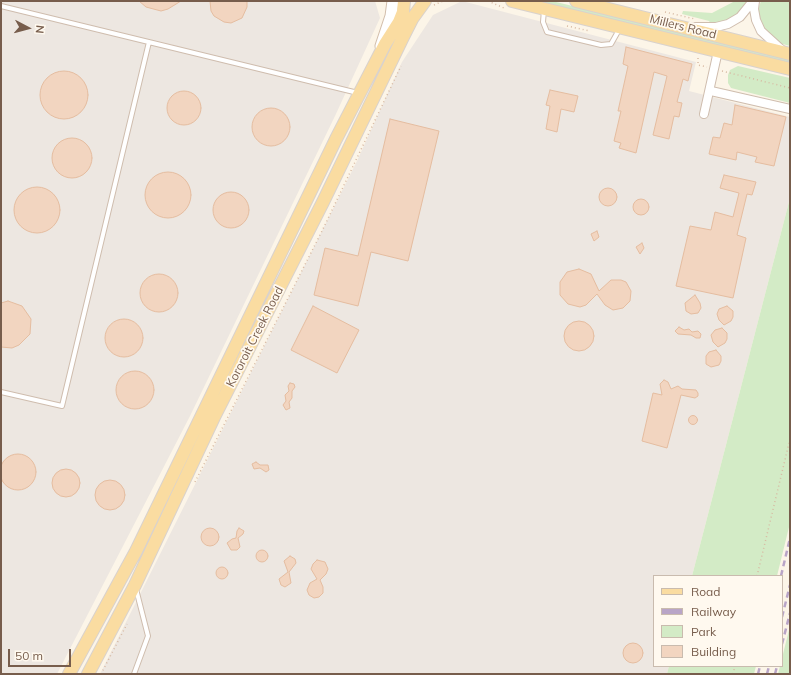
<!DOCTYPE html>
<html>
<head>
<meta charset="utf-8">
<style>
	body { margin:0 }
	#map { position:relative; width:791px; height:675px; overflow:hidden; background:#fcf5e8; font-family:Mulish,sans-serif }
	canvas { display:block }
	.frame { position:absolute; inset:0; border:2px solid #775d4c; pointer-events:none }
	.legend { position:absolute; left:653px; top:575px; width:130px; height:92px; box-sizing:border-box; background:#fff9ef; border:1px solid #c9bbae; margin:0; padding:5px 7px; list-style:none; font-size:12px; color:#775d4c }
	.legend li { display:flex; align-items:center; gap:8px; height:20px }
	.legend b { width:20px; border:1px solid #c9bbae }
	.north { position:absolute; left:8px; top:8px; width:40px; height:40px; -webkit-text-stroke:3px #fff9ef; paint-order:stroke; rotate:96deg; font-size:11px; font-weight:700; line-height:16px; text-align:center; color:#775d4c }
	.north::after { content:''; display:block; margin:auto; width:14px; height:18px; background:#775d4c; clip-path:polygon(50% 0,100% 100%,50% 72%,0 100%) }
	.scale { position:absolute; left:8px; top:649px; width:63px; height:18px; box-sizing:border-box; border:2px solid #775d4c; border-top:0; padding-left:5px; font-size:12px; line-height:14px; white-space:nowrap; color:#775d4c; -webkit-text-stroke:3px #fff9ef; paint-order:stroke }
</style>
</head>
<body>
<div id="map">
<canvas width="791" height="675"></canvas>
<div class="frame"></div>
<ul class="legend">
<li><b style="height:5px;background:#fadca1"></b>Road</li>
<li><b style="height:5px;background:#b9a5c7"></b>Railway</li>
<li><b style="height:11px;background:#d3ebc6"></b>Park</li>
<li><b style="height:11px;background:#f2d5c0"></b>Building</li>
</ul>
<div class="north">N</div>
<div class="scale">50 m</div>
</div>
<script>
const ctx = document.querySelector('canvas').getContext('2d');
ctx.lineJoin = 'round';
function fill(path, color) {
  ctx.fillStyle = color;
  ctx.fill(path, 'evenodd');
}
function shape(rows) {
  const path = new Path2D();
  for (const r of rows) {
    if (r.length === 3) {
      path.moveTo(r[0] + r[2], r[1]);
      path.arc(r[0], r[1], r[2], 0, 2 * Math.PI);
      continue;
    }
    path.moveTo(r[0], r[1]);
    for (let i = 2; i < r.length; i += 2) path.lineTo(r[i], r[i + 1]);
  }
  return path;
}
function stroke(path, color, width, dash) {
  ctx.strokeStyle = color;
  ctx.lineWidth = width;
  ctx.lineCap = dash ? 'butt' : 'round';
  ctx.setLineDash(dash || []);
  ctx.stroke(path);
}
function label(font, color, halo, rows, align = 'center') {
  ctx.font = font + ' Mulish,sans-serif';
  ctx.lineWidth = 3.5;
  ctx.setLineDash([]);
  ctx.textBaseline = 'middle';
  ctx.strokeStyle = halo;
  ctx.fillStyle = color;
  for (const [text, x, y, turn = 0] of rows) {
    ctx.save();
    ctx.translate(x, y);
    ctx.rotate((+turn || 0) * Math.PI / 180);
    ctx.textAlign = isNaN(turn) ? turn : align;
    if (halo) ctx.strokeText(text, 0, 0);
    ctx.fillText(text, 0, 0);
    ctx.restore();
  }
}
const industrial = shape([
	[1,1,375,1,380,18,335,116,190,416,57,674,1,674],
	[462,1,696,62,689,91,790,117,790,198,692,576,654,576,654,666,669,666,667,674,100,674,357,161,402,62,433,15]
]);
const green = shape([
	[529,1,552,1,790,59,790,64],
	[735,1,748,1,738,14,727,21,711,24,709,21,682,14,683,11,712,13],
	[761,1,790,1,790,46,779,43,766,32,759,20,758,10],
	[738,66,790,78,790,103,731,88,728,83,728,75,730,70],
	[790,198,790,523,777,576,692,576],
	[790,626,790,674,778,674,780,666,782,666,782,658],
	[669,666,756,666,754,674,667,674]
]);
const building = shape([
	[139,1,181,1,168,9,161,11,146,7,139,1],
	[210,1,247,1,247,7,242,18,231,23,224,22,214,16,211,11,210,1],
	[626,47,692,64,688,81,683,79,677,102,682,103,679,117,674,116,669,139,653,135,667,76,654,72,636,153,619,148,621,143,614,141,621,111,618,111,628,66,623,64,626,47],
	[64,95,24],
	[550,90,578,96,574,112,561,109,557,132,546,129,550,106,546,105,550,90],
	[184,108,17],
	[735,105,786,117,774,166,755,162,757,157,737,152,736,160,709,154,713,137,720,138,724,123,732,125,735,105],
	[271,127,19],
	[390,119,439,131,408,261,371,252,358,306,314,295,325,248,358,256,390,119],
	[72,158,20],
	[168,195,23],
	[724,175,756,182,752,195,747,194,737,235,746,238,733,298,676,286,690,226,711,230,715,212,733,217,739,193,720,188,724,175],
	[37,210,23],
	[608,197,9],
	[231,210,18],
	[641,207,8],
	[597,231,599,237,594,241,591,234,597,231],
	[642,243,644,248,640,254,636,247,642,243],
	[579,269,591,274,599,291,611,280,621,280,626,282,631,291,630,301,623,308,613,310,605,305,597,294,586,305,580,307,568,304,560,295,560,282,567,272,579,269],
	[159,293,19],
	[695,295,700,303,701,308,698,313,691,314,686,311,685,303,695,295],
	[8,301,22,306,31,319,30,334,19,345,12,348,1,347,1,303,8,301],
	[313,306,359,330,337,373,291,350,313,306],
	[727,306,733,311,733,317,731,321,724,325,719,320,717,314,719,309,727,306],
	[124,338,19],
	[579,336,15],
	[679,327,684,330,689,329,692,332,698,331,701,334,700,338,696,338,691,335,678,334,675,331,679,327],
	[722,328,727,333,727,339,725,343,718,347,713,342,711,335,715,330,722,328],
	[716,350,721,356,721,361,719,365,711,367,706,364,706,356,709,352,716,350],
	[135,390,19],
	[664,380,668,382,671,389,678,386,682,389,696,390,698,393,698,396,695,398,681,395,667,448,642,441,653,393,662,395,660,384,664,380],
	[290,383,294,384,295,387,292,391,292,398,289,402,290,408,286,410,283,405,286,401,285,395,289,391,288,386,290,383],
	[693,420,4.5],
	[18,472,18],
	[256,462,260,465,268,465,269,470,266,472,260,468,254,469,252,464,256,462],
	[66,483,14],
	[110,495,15],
	[210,537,9],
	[239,528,244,531,243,534,238,538,240,547,237,550,231,550,227,543,232,539,236,538,237,531,239,528],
	[262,556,6],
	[290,556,295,559,296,563,289,572,291,583,285,587,281,585,279,579,288,572,284,561,290,556],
	[317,560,325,562,328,569,326,574,320,580,323,587,323,593,319,597,314,598,309,595,307,590,310,583,317,579,311,569,313,564,317,560],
	[222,573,6],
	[633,653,10]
]);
const path = shape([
	[488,1,504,8],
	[434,5,443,1],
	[665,12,695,19],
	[567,26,590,31],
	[698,58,698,65,707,67],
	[722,71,790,88],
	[195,482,323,229,401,66],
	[757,576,790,439],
	[101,674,127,624],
	[733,674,735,666]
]);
const lane = shape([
	[1,6,358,93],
	[544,10,543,22,547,32,601,45,611,44,620,28],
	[1,392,62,406,149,42],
	[134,674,148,636,136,589]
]);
const street = shape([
	[755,1,754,9,756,20,761,31,783,51],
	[696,27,716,27,728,24,740,17,753,1],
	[711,91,790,109],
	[704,114,718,51]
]);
const secondary = shape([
	[381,46,391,16,393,1]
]);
const primary = shape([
	[512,1,790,69],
	[576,1,790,54],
	[69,674,136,551,336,139,385,44,399,22,403,12,404,1],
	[88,674,135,585,215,415,323,202,403,37,412,19,425,1]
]);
const rail = shape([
	[781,576,790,538],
	[782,617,790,585],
	[782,644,790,613],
	[758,674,760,666],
	[767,674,769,666],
	[775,674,777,666]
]);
const streetNames = [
	["Millers Road",683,27,14],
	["Kororoit Creek Road",255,337,-63]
];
fill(industrial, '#ede7e1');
fill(green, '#d3ebc6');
fill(building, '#f2d5c0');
stroke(building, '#e5bda0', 1);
stroke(lane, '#cfbdae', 6);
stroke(street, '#cfbdae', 10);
stroke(secondary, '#d2beab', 13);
stroke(primary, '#d9d2cd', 14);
stroke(path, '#d7b9a2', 1.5, [1, 3]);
stroke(lane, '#fff', 4);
stroke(street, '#fff', 8);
stroke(secondary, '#fff', 11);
stroke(primary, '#fadca1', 12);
stroke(rail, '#b9a5c7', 2.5, [6, 4]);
label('12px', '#775d4c', '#fff9ef', streetNames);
</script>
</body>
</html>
